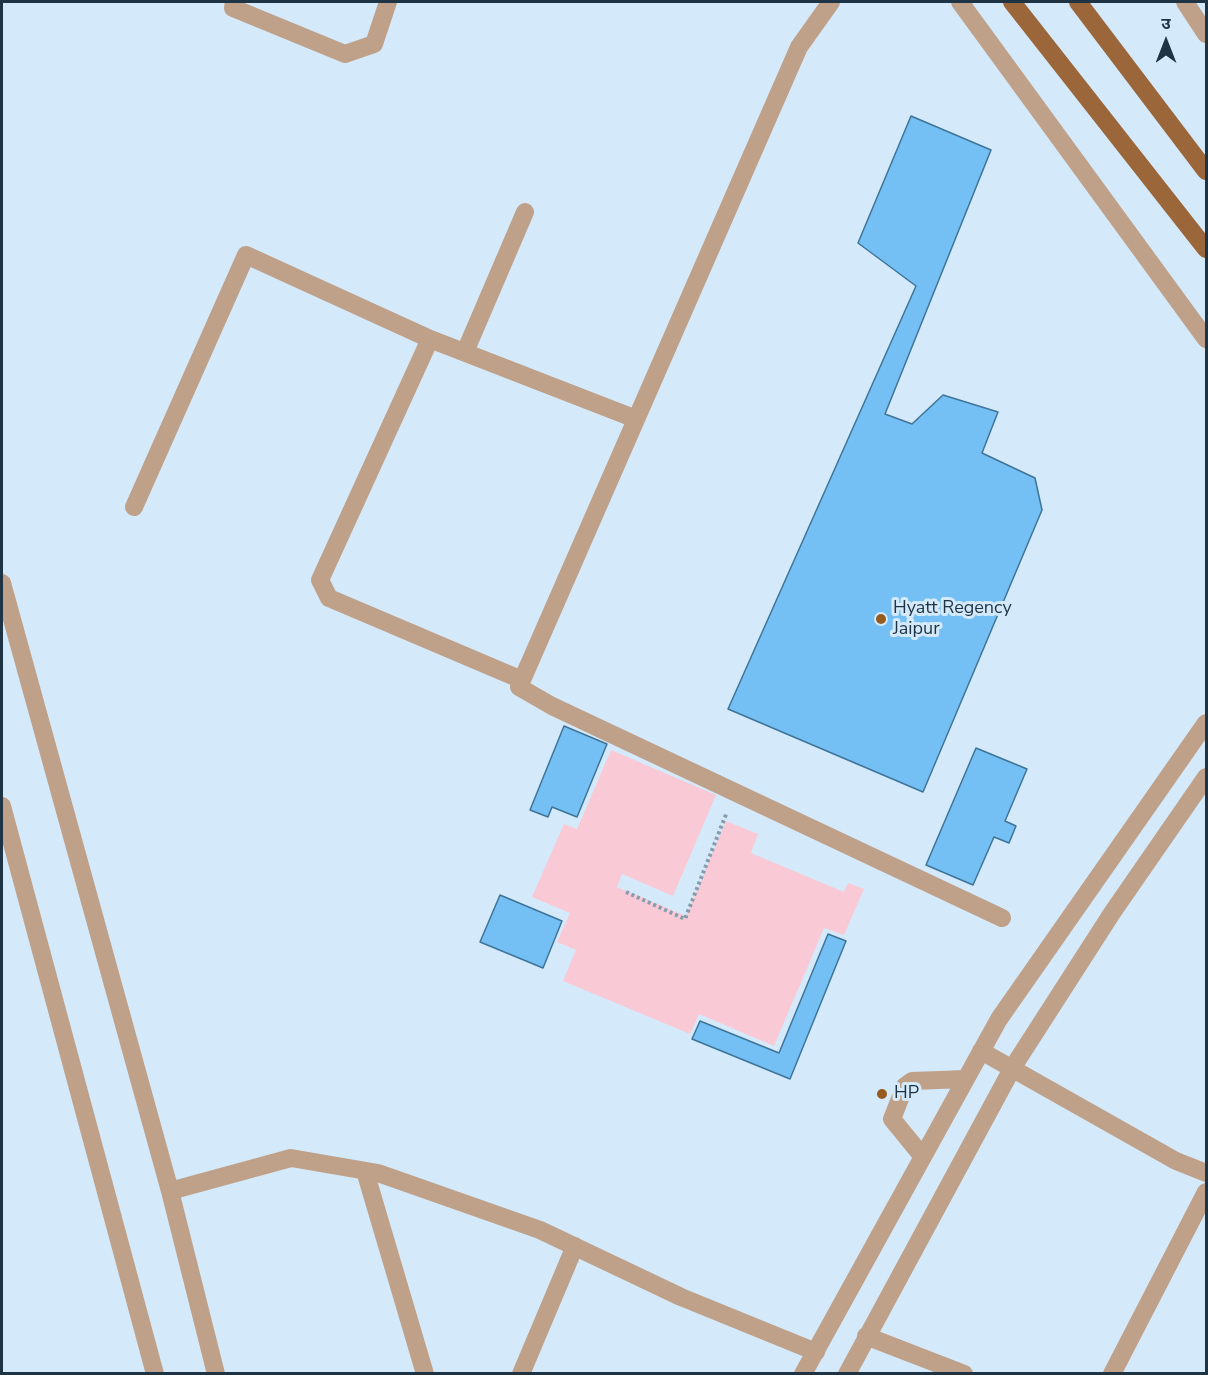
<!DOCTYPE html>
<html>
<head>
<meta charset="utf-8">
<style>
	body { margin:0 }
	#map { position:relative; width:1208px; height:1375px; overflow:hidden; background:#d4e9fa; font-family:"Nunito Sans","Noto Sans Devanagari",sans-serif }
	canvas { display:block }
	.frame { position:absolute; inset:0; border:3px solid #1e3444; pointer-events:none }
	.north { position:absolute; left:1136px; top:12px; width:60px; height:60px; -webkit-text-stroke:4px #d4e9fa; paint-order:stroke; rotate:0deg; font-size:16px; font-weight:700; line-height:24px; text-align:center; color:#1e3444 }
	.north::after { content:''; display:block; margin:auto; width:21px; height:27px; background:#1e3444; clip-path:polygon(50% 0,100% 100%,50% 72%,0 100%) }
</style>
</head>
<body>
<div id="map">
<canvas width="1208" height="1375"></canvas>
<div class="frame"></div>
<div class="north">उ</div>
</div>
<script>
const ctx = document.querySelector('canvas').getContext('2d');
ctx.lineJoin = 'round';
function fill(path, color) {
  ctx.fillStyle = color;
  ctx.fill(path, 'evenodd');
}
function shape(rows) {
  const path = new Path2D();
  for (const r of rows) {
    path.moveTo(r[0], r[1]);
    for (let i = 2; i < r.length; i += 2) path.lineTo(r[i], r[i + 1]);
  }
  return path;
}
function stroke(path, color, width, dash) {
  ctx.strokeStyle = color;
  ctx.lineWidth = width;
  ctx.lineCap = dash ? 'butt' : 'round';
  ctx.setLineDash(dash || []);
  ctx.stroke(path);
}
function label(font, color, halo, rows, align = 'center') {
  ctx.font = font + ' "Nunito Sans",sans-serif';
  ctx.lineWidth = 6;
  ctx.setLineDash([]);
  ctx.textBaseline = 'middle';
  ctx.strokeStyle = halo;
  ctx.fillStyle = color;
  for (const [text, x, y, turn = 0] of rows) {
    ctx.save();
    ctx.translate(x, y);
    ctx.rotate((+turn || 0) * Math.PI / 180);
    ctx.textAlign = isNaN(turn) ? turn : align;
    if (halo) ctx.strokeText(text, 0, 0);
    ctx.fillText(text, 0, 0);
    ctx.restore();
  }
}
const green = shape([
	[611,750,716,795,673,896,622,874,617,887,686,916,726,821,758,834,751,853,844,892,848,883,864,889,844,935,824,928,774,1046,699,1014,690,1034,563,981,576,950,557,942,570,913,532,897,564,824,577,829]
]);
const building = shape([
	[911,116,991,150,885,414,912,424,943,395,998,412,982,453,1035,478,1042,510,923,792,728,709,916,286,858,243,911,116],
	[564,726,607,744,577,817,552,807,548,817,530,810,564,726],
	[976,748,1027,769,1005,821,1016,826,1009,843,994,837,973,885,926,865,976,748],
	[500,895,562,921,543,968,480,942,500,895],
	[828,934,846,941,790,1079,692,1039,700,1021,779,1053,828,934]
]);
const path = shape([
	[626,892,685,919,727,812]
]);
const minor = shape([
	[234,2,233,8,345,54,374,44,388,2],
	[831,2,799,47,519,687,552,706,1002,918],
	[960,2,1206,339],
	[1185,2,1206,34],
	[465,352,525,212],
	[134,507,246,255,430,339],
	[2,583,170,1191,216,1374],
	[522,680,329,598,320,580,430,339,636,419],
	[2,806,155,1374],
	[981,1051,1176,1161,1206,1173],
	[923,1157,892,1119,905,1086,912,1081,966,1079],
	[365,1171,425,1374],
	[170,1191,291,1158,378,1173,540,1230,681,1297,816,1352],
	[866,1336,964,1374],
	[521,1374,575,1246],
	[803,1374,999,1019,1206,723],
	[847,1374,1013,1067,1112,913,1206,777],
	[1112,1374,1206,1192]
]);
const major = shape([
	[1012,2,1206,249],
	[1078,2,1206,171]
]);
const markers = [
	[881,619,6,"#985b1f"],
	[882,1094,6,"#985b1f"]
];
const poiNames = [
	["Hyatt Regency",893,609],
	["Jaipur",893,630],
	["HP",894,1094]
];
fill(green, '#f9cad6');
fill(building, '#74c0f4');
stroke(building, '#3f7498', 1.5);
stroke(path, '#879cad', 4, [3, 3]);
stroke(minor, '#bfa18a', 18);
stroke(major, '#9b6639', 18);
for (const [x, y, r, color] of markers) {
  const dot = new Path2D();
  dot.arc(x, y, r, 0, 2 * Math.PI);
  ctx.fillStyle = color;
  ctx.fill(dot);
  stroke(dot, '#d4e9fa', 2);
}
label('18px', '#1e3444', '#d4e9fa', poiNames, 'left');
</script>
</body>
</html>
